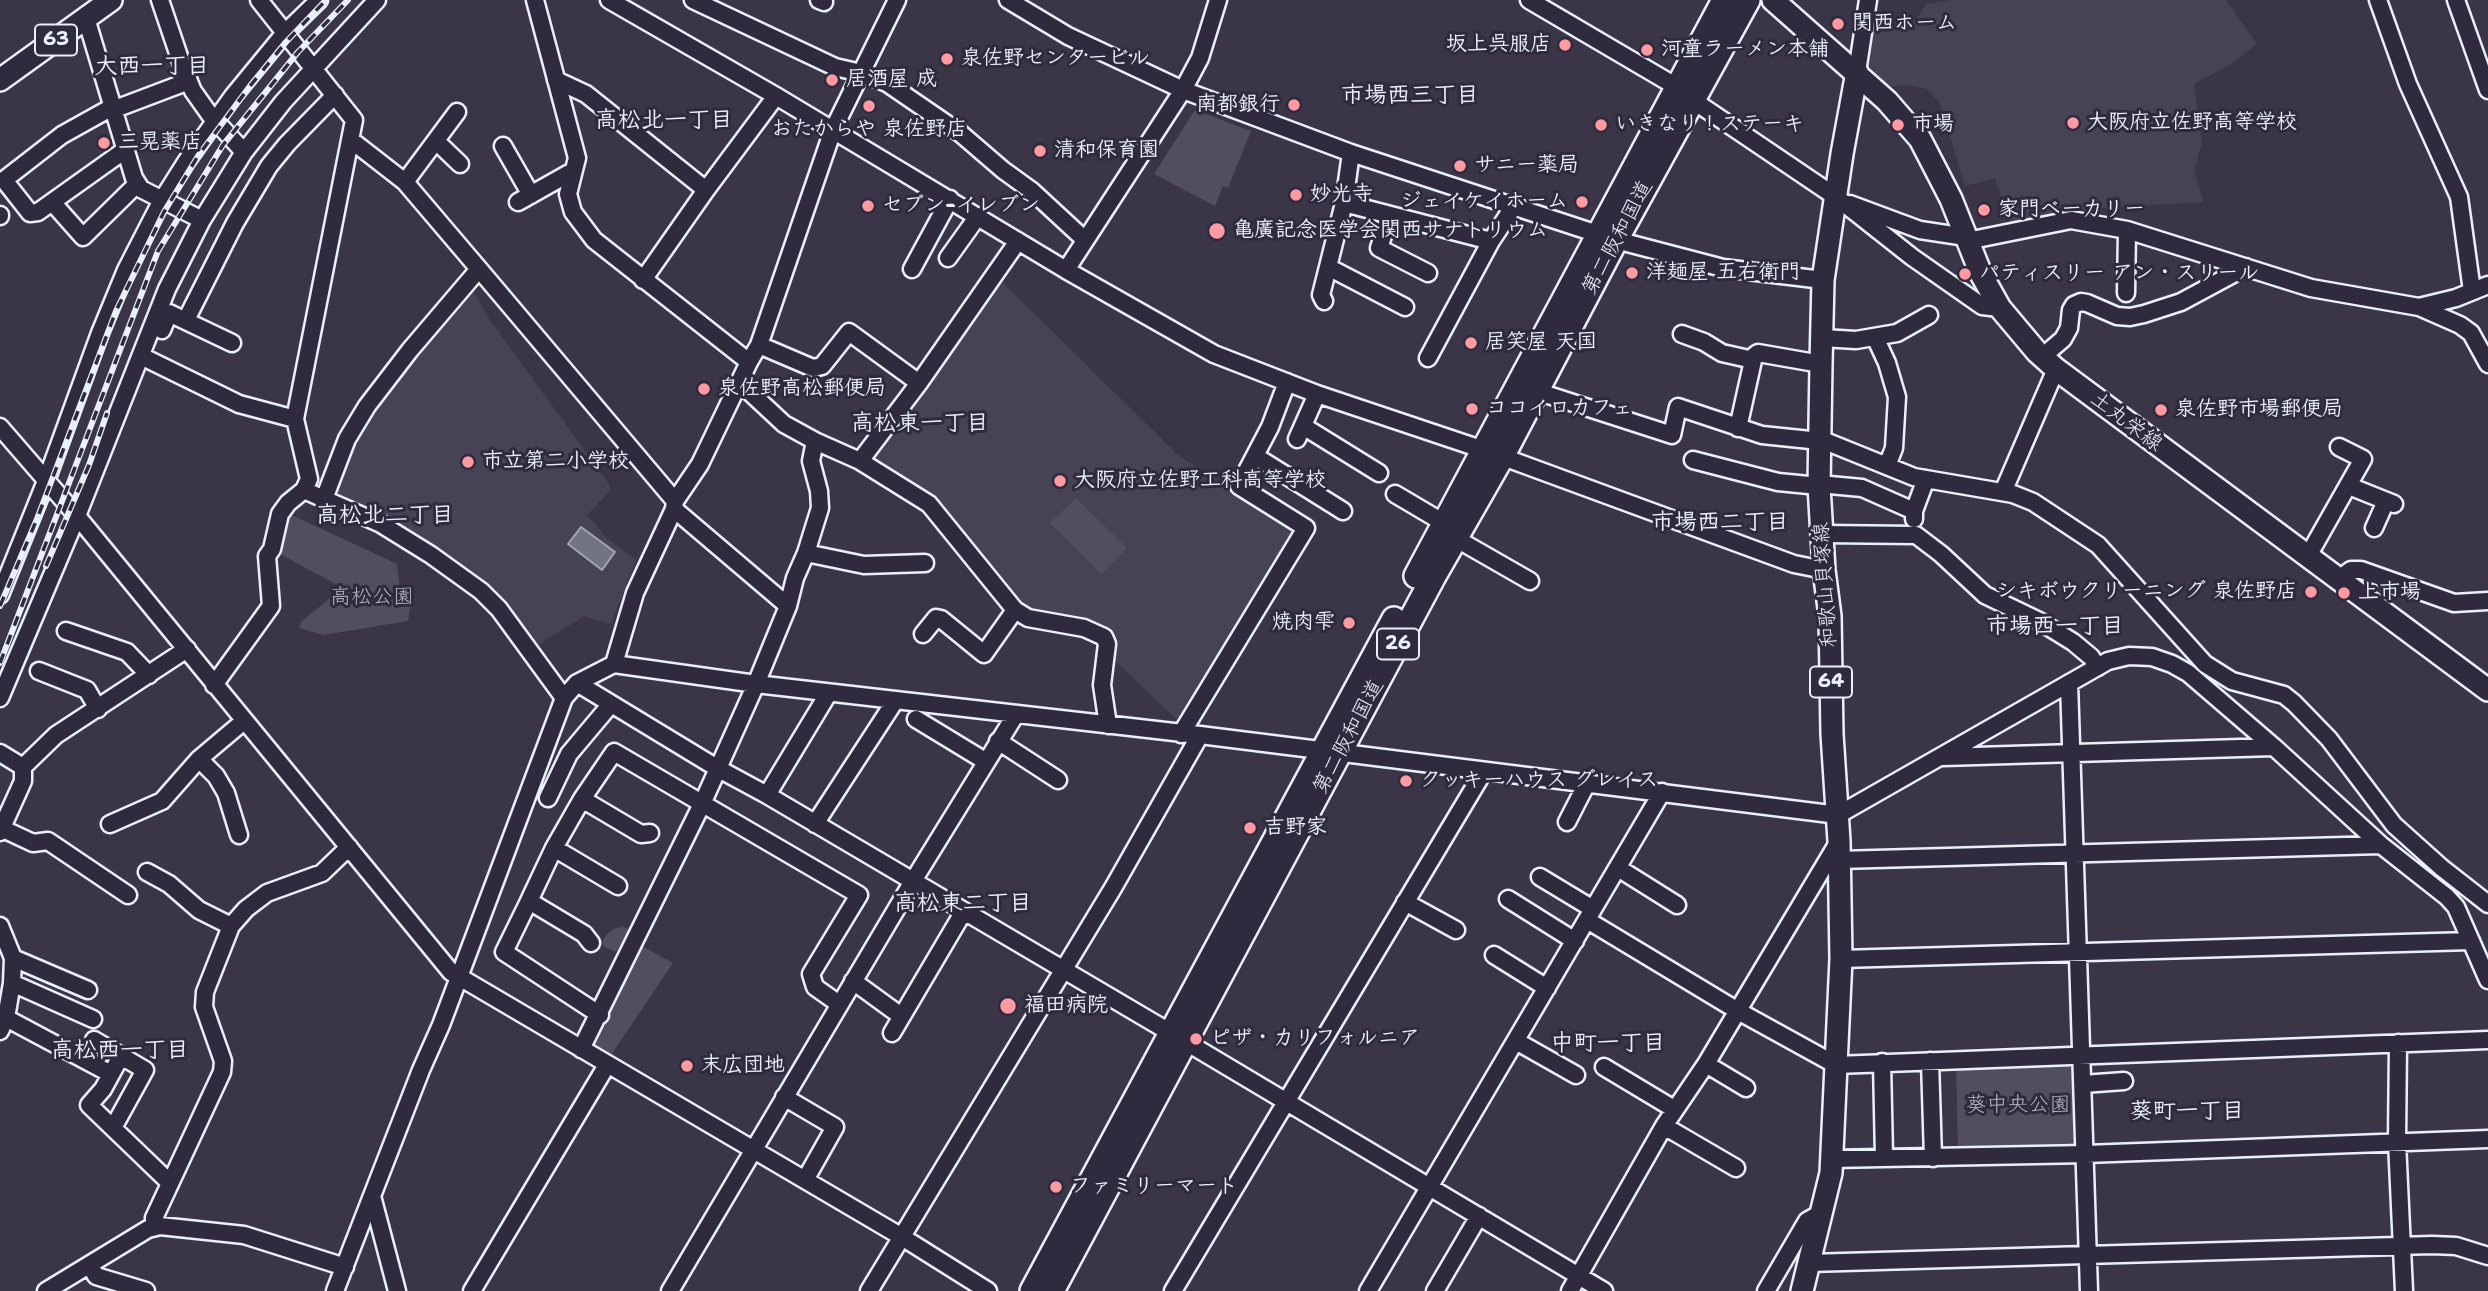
<!DOCTYPE html>
<html>
<head>
<meta charset="utf-8">
<style>
	body { margin:0 }
	canvas { display:block; background:#3a3648 }
</style>
</head>
<body>
<canvas width="2488" height="1291"></canvas>
<script>
const ctx = document.querySelector('canvas').getContext('2d');
ctx.lineJoin = 'round';
function fill(path, color) {
  ctx.fillStyle = color;
  ctx.fill(path, 'evenodd');
}
function shape(rows) {
  const path = new Path2D();
  for (const r of rows) {
    path.moveTo(r[0], r[1]);
    for (let i = 2; i < r.length; i += 2) path.lineTo(r[i], r[i + 1]);
  }
  return path;
}
function stroke(path, color, width, dash) {
  ctx.strokeStyle = color;
  ctx.lineWidth = width;
  ctx.lineCap = dash ? 'butt' : 'round';
  ctx.setLineDash(dash || []);
  ctx.stroke(path);
}
function label(font, color, halo, rows, align = 'center') {
  ctx.font = font + ' "Shantell Sans","Klee One",sans-serif';
  ctx.lineWidth = 6;
  ctx.setLineDash([]);
  ctx.textBaseline = 'middle';
  ctx.strokeStyle = halo;
  ctx.fillStyle = color;
  for (const [text, x, y, turn = 0] of rows) {
    ctx.save();
    ctx.translate(x, y);
    ctx.rotate((+turn || 0) * Math.PI / 180);
    ctx.textAlign = isNaN(turn) ? turn : align;
    if (halo) ctx.strokeText(text, 0, 0);
    ctx.fillText(text, 0, 0);
    ctx.restore();
  }
}
const built = shape([
	[1952,0,2226,0,2257,44,2229,65,2194,84,2202,143,2194,170,2203,202,2075,210,2010,225,1995,178,1965,186,1940,103,1927,89,1906,85,1885,87,1864,61,1867,29,1898,27,1917,19,1926,4],
	[999,279,1180,457,1299,528,1189,715,1177,720,1111,657,1110,639,1029,614,940,511,869,461],
	[471,286,487,316,609,484,610,491,587,515,607,538,636,560,611,624,584,616,533,648,501,606,331,495,352,440,372,407]
]);
const green = shape([
	[1195,110,1251,131,1228,188,1223,186,1215,206,1154,174],
	[1076,498,1127,548,1101,574,1050,523],
	[285,512,397,564,400,592,411,602,408,621,323,635,299,628,302,621,343,588,276,552],
	[624,927,629,930,616,952,603,946,603,940,608,933,615,928],
	[642,946,673,963,609,1058,590,1048],
	[2078,1059,2081,1149,1958,1153,1956,1063]
]);
const water = shape([
	[581,527,615,552,602,570,568,544,581,527]
]);
const minor = shape([
	[160,0,182,65,193,91,210,115,244,152],
	[535,0,577,158,568,194,573,212,594,240,749,362],
	[609,0,776,96,1066,270,1214,354,1317,394,1484,450,1794,564,1824,570],
	[693,0,835,67,861,73,887,83,960,133,1003,170,1032,191,1085,240],
	[819,0,824,2],
	[897,0,833,130,759,345,749,362,700,464,675,501,674,509,788,606,756,684,1200,735,1838,815,2108,661,2129,656,2152,657,2172,664,2188,673,2274,747,2381,845,2447,897,2456,907,2488,980],
	[1008,0,1068,36,1183,90,1351,153,1616,240,1723,268,1823,280],
	[1529,0,1677,87],
	[2378,0,2408,84,2459,197,2472,291],
	[2456,0,2488,90],
	[86,18,134,178,141,189,202,220],
	[1857,72,1868,0],
	[556,80,586,94,706,190],
	[1694,101,1836,197,1912,257,1982,306,2000,308],
	[114,106,62,135,4,180,30,213,38,212,125,150],
	[115,109,189,81],
	[436,141,460,164],
	[503,146,531,195],
	[405,182,457,112],
	[52,202,83,237,137,184],
	[518,202,573,171],
	[1344,203,1491,241],
	[1850,204,1920,230,1966,237],
	[0,215,0,216],
	[1390,215,1379,248,1428,273],
	[1967,241,2071,220,2127,230,2311,288,2419,307,2456,298,2488,285],
	[948,258,978,216],
	[1328,267,1405,307],
	[479,269,675,501],
	[912,269,950,199],
	[1066,270,1183,90,1200,58,1218,0],
	[643,280,706,190,776,96],
	[2126,293,2127,230],
	[1324,301,1321,295,1344,203,1351,153],
	[2419,307,2460,325,2471,333,2488,364],
	[186,320,235,223,269,166,287,144,335,95],
	[162,330,169,313,232,343],
	[1682,334,1704,342,1722,353,1753,360],
	[1875,337,1887,363,1897,397,1894,448,1887,466],
	[1822,338,1856,340,1897,333,1929,315],
	[759,345,813,368,822,366,849,332,919,383],
	[141,356,239,404,295,419],
	[2042,357,2063,339,2069,328,2071,310,2074,305,2081,302,2087,303,2117,316,2130,317,2144,314,2181,302,2246,267],
	[1428,358,1491,241,1514,206],
	[739,382,784,424,815,441,860,461,919,383,1018,241],
	[1536,391,1672,435,1678,407,1762,435,1820,441],
	[1303,426,1379,473],
	[0,427,77,516,451,972,902,1237,988,1291],
	[1738,428,1754,356,1758,353,1821,364],
	[1297,439,1317,394],
	[1820,439,1914,477,2013,494,2033,502,2098,545,2205,664,2232,681,2284,695,2294,703,2329,739,2394,825,2442,868,2488,904],
	[1255,456,1343,511],
	[1693,460,1778,482,1819,486],
	[860,461,929,504,1015,610,1028,618,1084,628,1104,637,1107,644,1102,685,1108,725],
	[1819,484,1862,488,1914,511],
	[2349,486,2394,504],
	[304,490,324,499,347,439,367,406,410,350,479,269,405,182,351,140],
	[2003,492,2056,369],
	[1395,494,1444,523],
	[324,499,381,524,431,555,481,591,499,609,564,698],
	[1914,519,1914,511,1926,479],
	[2374,528,2386,501],
	[1822,534,1916,535,1941,554,1985,595,2039,621,2073,642,2091,657,2098,667],
	[1455,538,1530,581],
	[806,553,864,565,925,563],
	[2308,556,2363,459,2339,447],
	[2339,579,2351,570,2361,570,2454,603,2488,601],
	[0,595,46,481,100,333,126,270,162,200,186,162,233,96,284,34,319,0],
	[788,606,795,578,806,553,820,508,819,491,811,461,815,441],
	[66,631,127,652,149,675],
	[923,634,936,618,941,619,984,654,1015,610],
	[39,671,87,690,98,709],
	[577,683,717,768,767,795,1171,1033,1604,1291],
	[2069,683,2089,1291],
	[214,685,271,606,267,556,272,549,280,514,288,503,304,490,309,479,295,419,354,120,259,0],
	[0,698,77,516,167,289,202,220,244,152,283,102,377,0],
	[916,719,985,761],
	[1181,734,1306,528,1239,486,1270,427,1287,382],
	[998,741,1058,780],
	[0,753,23,767],
	[1943,757,2274,747],
	[199,759,216,776,226,793,239,835],
	[767,795,828,694],
	[548,798,569,754,611,704],
	[582,799,614,752,859,895,811,974,815,987,839,1004],
	[1567,822,1587,783],
	[110,824,162,801,199,759,244,721],
	[815,824,895,701],
	[1,828,33,843,48,841,128,895],
	[0,832,23,781,23,767,56,735,187,649],
	[554,848,582,799,641,834,650,833],
	[1839,860,2381,845],
	[1618,868,1677,905],
	[147,872,169,884,199,910,231,926],
	[1540,877,1593,909],
	[1508,899,1575,941],
	[529,901,554,848,618,886],
	[1405,902,1456,930],
	[1587,920,1738,1011,1836,1065,2488,1040],
	[0,926,13,958,12,983,6,1018,0,1031],
	[591,943,584,934,529,901,504,952,600,1015],
	[1494,955,1547,988],
	[13,958,88,990],
	[1841,959,2471,941],
	[853,981,901,1016],
	[12,983,93,1019],
	[6,1018,111,1074],
	[892,1033,964,911],
	[94,1040,145,1070,113,1128],
	[1516,1041,1576,1075],
	[2398,1043,2397,1142,2404,1291],
	[581,1049,702,804,756,684,614,664],
	[121,1056,103,1089,89,1105,170,1183],
	[1930,1061,1933,1158],
	[1882,1062,1884,1157],
	[1706,1064,1746,1088],
	[1604,1067,1674,1109],
	[2083,1084,2124,1081],
	[784,1097,835,1127,805,1180],
	[1664,1126,1736,1168],
	[1831,1159,2086,1154,2488,1139],
	[372,1196,397,1291],
	[154,1227,154,1218,222,1072,223,1061,204,1007,205,992,231,926,246,909,267,893,322,873,349,847],
	[1809,1263,2432,1245,2456,1246,2488,1256],
	[90,1265,96,1276,146,1291],
	[46,1291,148,1229,160,1226,244,1235,345,1267],
	[335,1291,421,1070,441,1025,564,698,577,683,614,664,635,593,674,509],
	[472,1291,607,1065],
	[670,1291,913,881,1016,714],
	[869,1291,1113,888,1200,735],
	[1173,1291,1484,771],
	[1368,1291,1662,792],
	[1435,1291,1479,1216],
	[1570,1291,1664,1126,1706,1064,1839,841],
	[1766,1291,1807,1221,1823,1212]
]);
const major = shape([
	[1773,0,1887,101,1920,139,1951,199,1981,274,2000,308,2037,352,2056,369,2488,690],
	[0,80,111,0],
	[1802,1291,1831,1173,1836,1065,1841,959,1839,841,1832,734,1830,616,1824,570,1819,486,1821,364,1823,280,1842,154,1857,72]
]);
const highway = shape([
	[1416,576,1724,0],
	[1032,1291,1394,619],
	[1052,1291,1434,576,1502,457,1616,240,1748,0]
]);
const rail = shape([
	[46,566,89,465,107,413],
	[0,606,37,519,116,311,164,212,198,156,250,86,286,42,326,0],
	[0,663,158,251,223,145,298,52,348,0]
]);
const markers = [
	[1838,24,7,"#ff9aa2"],
	[1565,45,7,"#ff9aa2"],
	[1647,50,7,"#ff9aa2"],
	[947,59,7,"#ff9aa2"],
	[832,80,7,"#ff9aa2"],
	[1294,105,7,"#ff9aa2"],
	[869,106,7,"#ff9aa2"],
	[2073,123,7,"#ff9aa2"],
	[1601,125,7,"#ff9aa2"],
	[1898,125,7,"#ff9aa2"],
	[104,143,7,"#ff9aa2"],
	[1040,151,7,"#ff9aa2"],
	[1460,166,7,"#ff9aa2"],
	[1296,195,7,"#ff9aa2"],
	[1582,202,7,"#ff9aa2"],
	[868,206,7,"#ff9aa2"],
	[1984,210,7,"#ff9aa2"],
	[1217,231,9,"#ff9aa2"],
	[1632,273,7,"#ff9aa2"],
	[1965,274,7,"#ff9aa2"],
	[1471,343,7,"#ff9aa2"],
	[704,389,7,"#ff9aa2"],
	[1472,409,7,"#ff9aa2"],
	[2161,410,7,"#ff9aa2"],
	[468,462,7,"#ff9aa2"],
	[1060,481,7,"#ff9aa2"],
	[2311,592,7,"#ff9aa2"],
	[2344,593,7,"#ff9aa2"],
	[1349,623,7,"#ff9aa2"],
	[1406,781,7,"#ff9aa2"],
	[1250,828,7,"#ff9aa2"],
	[1008,1006,9,"#ff9aa2"],
	[1196,1039,7,"#ff9aa2"],
	[687,1066,7,"#ff9aa2"],
	[1056,1187,7,"#ff9aa2"]
];
const shields = [
	[56,40,42],
	[1398,644,42],
	[1831,682,42]
];
const shieldNames = [
	["63",56,40],
	["26",1398,644],
	["64",1831,682]
];
const poiNames = [
	["関西ホーム",1852,24],
	["坂上呉服店",1551,45,"right"],
	["河童ラーメン本舗",1661,50],
	["泉佐野センタービル",961,59],
	["居酒屋 成",846,80],
	["南都銀行",1280,105,"right"],
	["大阪府立佐野高等学校",2087,123],
	["いきなり！ステーキ",1615,125],
	["市場",1912,125],
	["おたからや 泉佐野店",869,130,"center"],
	["三晃薬店",118,143],
	["清和保育園",1054,151],
	["サニー薬局",1474,166],
	["妙光寺",1310,195],
	["ジェイケイホーム",1568,202,"right"],
	["セブン-イレブン",882,206],
	["家門ベーカリー",1998,210],
	["亀廣記念医学会関西サナトリウム",1233,231],
	["洋麺屋 五右衛門",1646,273],
	["パティスリー アン・スリール",1979,274],
	["居笑屋 天国",1485,343],
	["泉佐野高松郵便局",718,389],
	["ココイロカフェ",1486,409],
	["泉佐野市場郵便局",2175,410],
	["市立第二小学校",482,462],
	["大阪府立佐野工科高等学校",1074,481],
	["シキボウクリーニング 泉佐野店",2297,592,"right"],
	["上市場",2358,593],
	["焼肉雫",1335,623,"right"],
	["クッキーハウス グレイス",1420,781],
	["吉野家",1264,828],
	["福田病院",1024,1006],
	["ピザ・カリフォルニア",1210,1039],
	["末広団地",701,1066],
	["ファミリーマート",1070,1187]
];
const streetNames = [
	["第二阪和国道",1618,238,-62],
	["土丸栄線",2126,422,37],
	["和歌山貝塚線",1826,585,-94],
	["第二阪和国道",1349,737,-62]
];
const parkNames = [
	["高松公園",372,598],
	["葵中央公園",2018,1106]
];
const neighbourhoodNames = [
	["大西一丁目",152,67],
	["市場西三丁目",1410,96],
	["高松北一丁目",664,121],
	["高松東一丁目",920,424],
	["高松北二丁目",385,516],
	["市場西二丁目",1720,523],
	["市場西一丁目",2055,627],
	["高松東二丁目",963,904],
	["中町一丁目",1608,1044],
	["高松西一丁目",120,1051],
	["葵町一丁目",2187,1112]
];
fill(built, '#464354');
fill(green, '#504e5f');
fill(water, '#737482');
stroke(water, '#a2a6b1', 2);
stroke(minor, '#e8f1f8', 21);
stroke(major, '#e8f1f8', 26);
stroke(highway, '#e8f1f8', 28);
stroke(minor, '#2f2a3d', 16);
stroke(major, '#2f2a3d', 21);
stroke(highway, '#2f2a3d', 23);
stroke(rail, '#e8f1f8', 6);
stroke(rail, '#2f2a3d', 3.5, [10]);
for (const [x, y, r, color] of markers) {
  const dot = new Path2D();
  dot.arc(x, y, r, 0, 2 * Math.PI);
  ctx.fillStyle = color;
  ctx.fill(dot);
  stroke(dot, '#2f2a3d', 2.5);
}
for (const [x, y, w] of shields) {
  const box = new Path2D();
  box.roundRect(x - w / 2, y - 15.5, w, 31, 5);
  ctx.fillStyle = '#2f2a3d';
  ctx.fill(box);
  stroke(box, '#e8f1f8', 2);
}
label('bold 19px', '#e8f1f8', null, shieldNames);
label('bold 21px', '#e8f1f8', '#2f2a3d', poiNames, 'left');
label('21px', '#e8f1f8', '#2f2a3d', streetNames);
label('21px', '#b3b8c2', '#2f2a3d', parkNames);
label('bold 23px', '#e8f1f8', '#2f2a3d', neighbourhoodNames);
</script>
</body>
</html>
